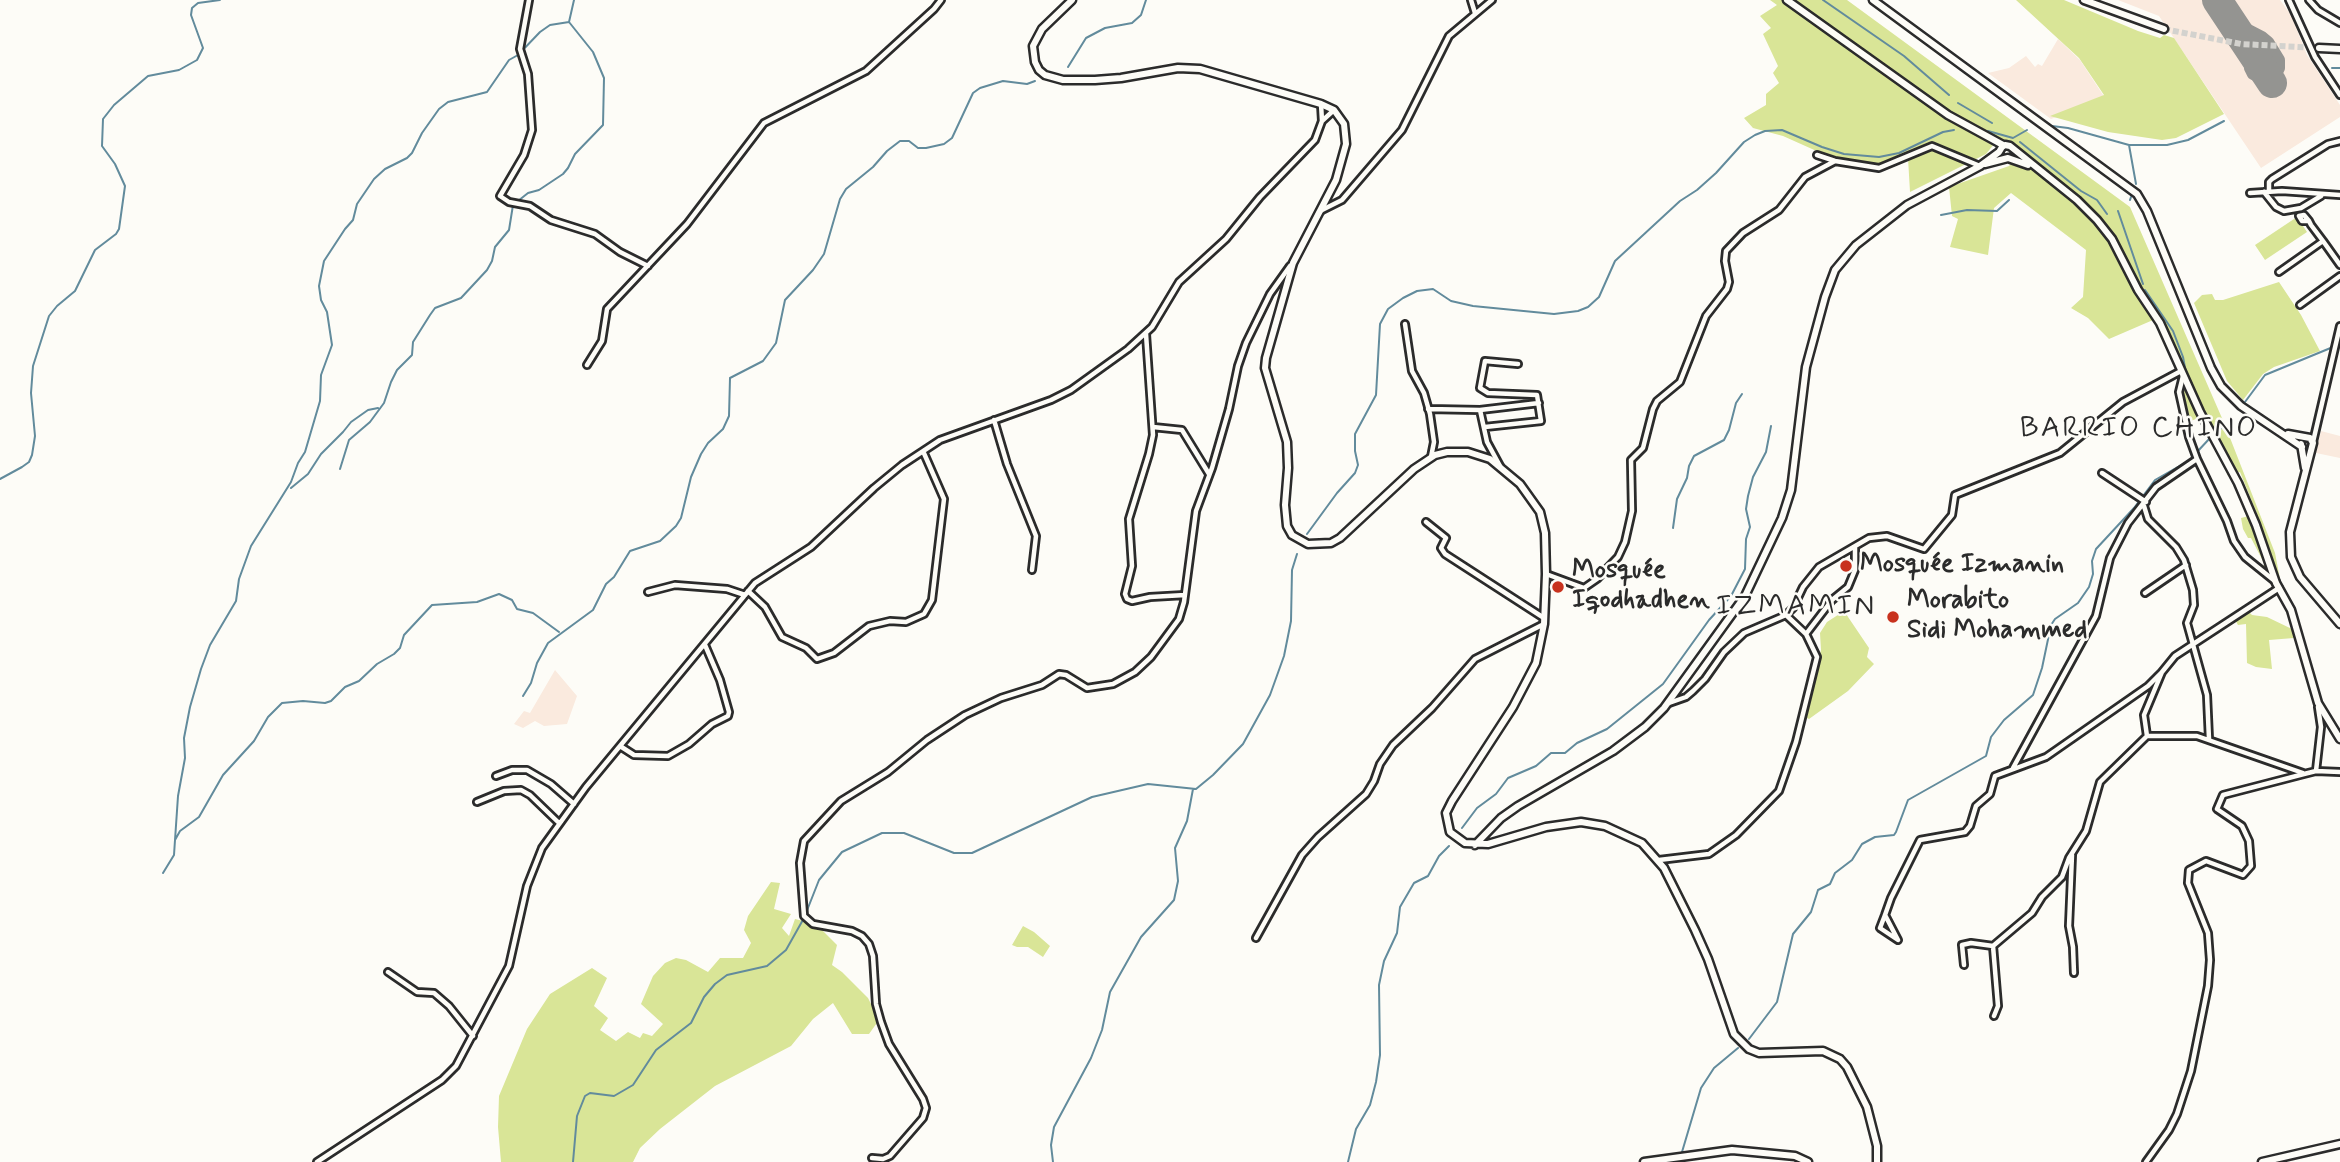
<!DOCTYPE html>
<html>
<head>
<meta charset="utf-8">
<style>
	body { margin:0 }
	canvas { display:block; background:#fdfcf7 }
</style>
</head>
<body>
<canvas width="2340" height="1162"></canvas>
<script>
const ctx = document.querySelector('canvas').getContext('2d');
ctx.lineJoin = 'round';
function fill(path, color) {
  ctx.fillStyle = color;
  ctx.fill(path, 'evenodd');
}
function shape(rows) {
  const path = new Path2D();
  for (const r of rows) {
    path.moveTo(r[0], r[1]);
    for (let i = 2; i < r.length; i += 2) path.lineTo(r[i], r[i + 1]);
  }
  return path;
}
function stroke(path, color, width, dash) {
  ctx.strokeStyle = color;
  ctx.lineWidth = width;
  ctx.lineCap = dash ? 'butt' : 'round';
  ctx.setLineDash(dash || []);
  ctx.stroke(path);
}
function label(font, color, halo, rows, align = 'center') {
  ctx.font = font + ' Mynerve,sans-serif';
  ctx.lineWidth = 5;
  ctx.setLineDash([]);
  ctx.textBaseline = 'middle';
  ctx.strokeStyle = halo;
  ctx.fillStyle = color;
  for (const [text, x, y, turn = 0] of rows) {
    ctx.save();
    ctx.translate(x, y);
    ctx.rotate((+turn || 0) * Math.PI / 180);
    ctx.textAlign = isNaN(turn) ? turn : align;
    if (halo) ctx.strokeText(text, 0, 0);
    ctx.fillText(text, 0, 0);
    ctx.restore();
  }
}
const built = shape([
	[2118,0,2280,0,2291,15,2307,55,2340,105,2340,117,2261,168,2159,16],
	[2058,39,2080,60,2105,98,2051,119,1988,73,2009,68,2026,56,2035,67,2038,64,2042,66],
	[2321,431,2340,436,2340,458,2316,453],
	[555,670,577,696,567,724,544,726,535,721,523,728,514,724,524,711,530,713]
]);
const green = shape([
	[1770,0,1847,0,2130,207,2225,425,2275,553,2280,579,2270,578,2259,567,2265,565,2251,538,2248,538,2243,529,2241,518,2257,514,2240,472,2228,476,2204,416,2188,422,2181,389,2160,317,2109,339,2088,318,2071,308,2083,297,2086,250,2011,193,1994,208,1988,255,1950,247,1958,219,1952,216,1949,187,2009,166,2021,153,1999,138,1986,154,1910,192,1908,158,1878,172,1842,164,1829,166,1821,153,1783,136,1753,128,1744,118,1766,105,1766,94,1779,83,1773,73,1778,66,1763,34,1771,28,1760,16,1777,5],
	[2016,0,2064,0,2138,31,2160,38,2164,35,2174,38,2224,114,2176,138,2162,140,2108,132,2050,116,2104,95,2079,58],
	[2297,217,2307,232,2265,260,2255,245],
	[2279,282,2301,315,2320,351,2274,367,2263,374,2243,400,2227,381,2194,303,2202,295,2212,294,2215,300,2223,300],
	[1844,611,1869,648,1867,657,1874,664,1848,691,1809,719,1805,717,1821,650,1820,633,1827,622],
	[2248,611,2252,615,2267,617,2294,630,2294,638,2269,640,2272,669,2256,667,2247,663,2246,624,2238,625,2234,618],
	[771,882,780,883,774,909,791,914,782,928,789,936,795,919,816,924,837,945,832,965,842,972,868,998,879,1020,869,1034,852,1034,833,1003,813,1019,791,1046,715,1086,660,1129,640,1148,633,1162,501,1162,498,1127,499,1096,527,1029,550,994,592,968,607,978,594,1006,608,1018,600,1030,616,1041,628,1032,640,1038,643,1033,652,1036,663,1024,641,1004,653,976,665,963,676,958,686,960,708,972,720,958,743,958,751,943,744,930,748,916],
	[1023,926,1034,932,1050,946,1043,957,1028,947,1017,947,1012,945]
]);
const stream = shape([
	[1823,0,1904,56,1949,95],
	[1068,67,1086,38,1105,28,1132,23,1141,15,1146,0],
	[2332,68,2340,68],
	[1958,103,1992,123],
	[2052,126,2068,128,2129,145,2167,145,2188,140,2224,121],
	[1988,131,2013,138,2027,130],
	[2020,142,2081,191,2097,200,2107,214],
	[2129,145,2136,184],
	[2130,200,2131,197],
	[2118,211,2143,284],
	[1941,215,1967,210,1997,211,2009,200],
	[2145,290,2173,331,2183,357,2186,373,2192,384],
	[2245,402,2265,375,2333,347],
	[2219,430,2225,425],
	[2197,452,2210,438],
	[340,469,349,440,370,422,384,403,391,382,397,370,412,355,413,342,430,315,435,308,461,298,487,270,492,261,495,247,509,230,513,205,528,193,539,190,563,174,568,168,575,154,603,125,604,78,593,52,569,22,574,0],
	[0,479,22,467,29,462,32,455,35,436,31,393,33,366,49,316,57,306,75,291,95,250,116,234,119,229,125,186,115,164,102,146,103,119,114,105,148,76,179,70,197,60,203,48,191,15,192,8,198,3,220,0],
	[291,488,308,474,321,454,343,432,351,422,368,410,378,408],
	[1673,528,1677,499,1687,478,1689,466,1694,456,1724,440,1729,430,1736,403,1742,394],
	[1307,534,1337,493,1355,473,1358,465,1355,451,1355,434,1376,395,1380,324,1388,309,1403,298,1417,291,1433,289,1451,301,1473,306,1554,314,1578,311,1588,307,1599,297,1615,261,1680,201,1697,190,1716,173,1744,142,1755,135,1765,131,1782,130,1822,147,1844,154,1879,157,1899,153,1943,132,1954,130],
	[523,696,531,683,537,663,548,643,593,610,606,584,614,577,630,551,660,541,676,526,681,518,691,477,701,454,708,443,723,429,729,416,730,378,763,361,776,343,785,300,813,270,824,254,840,199,846,189,873,167,887,151,900,141,909,141,918,148,926,148,944,144,952,138,973,93,980,88,1003,81,1027,84,1035,81],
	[1462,828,1477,808,1496,794,1508,778,1536,766,1551,753,1565,753,1577,743,1607,729,1663,684,1709,620,1731,596,1745,569,1746,539,1750,527,1746,509,1748,496,1753,477,1766,452,1771,426],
	[175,840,178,796,185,758,184,738,190,707,201,669,210,645,236,601,239,579,251,546,291,482,298,463,305,452,320,401,321,375,332,345,327,312,321,300,319,286,324,261,345,229,353,220,357,204,374,179,385,169,407,158,412,153,422,133,439,109,448,102,487,92,509,60,518,55,540,32,550,25,569,22],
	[163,873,174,855,175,840,180,831,199,817,223,775,254,741,268,717,282,703,303,701,325,703,331,701,345,687,359,681,377,664,394,654,400,648,404,635,432,605,477,602,499,594,512,600,517,609,533,613,559,632],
	[806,913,819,880,842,852,882,833,904,833,954,853,972,853,1092,797,1148,784,1196,789,1213,775,1243,744,1270,695,1284,656,1291,621,1292,570,1297,554],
	[1749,1039,1777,1002,1793,934,1811,912,1818,890,1830,884,1835,873,1852,860,1862,844,1875,837,1894,835,1896,832,1908,800,1986,756,1991,737,2004,720,2033,695,2042,668,2051,625,2055,619,2078,603,2089,587,2093,574,2092,561,2096,549,2134,508,2155,480,2190,460],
	[1682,1152,1701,1088,1714,1068,1738,1048],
	[573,1162,577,1116,585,1096,590,1093,614,1096,633,1085,656,1050,691,1023,704,997,715,984,727,975,767,966,786,950,804,918],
	[1053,1162,1051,1145,1054,1127,1091,1058,1102,1030,1110,992,1141,937,1174,900,1178,881,1175,848,1187,821,1193,789],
	[1348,1162,1356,1129,1370,1105,1376,1082,1380,1055,1379,985,1384,961,1397,933,1400,907,1414,883,1428,876,1439,856,1449,846],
	[1668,1162,1682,1160]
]);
const taxiway = shape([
	[2223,9,2233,22,2262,37,2268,42,2279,60,2279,68,2276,74,2263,79,2253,74,2250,68,2250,50]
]);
const runway = shape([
	[2217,0,2272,83]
]);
const secondaryTunnel = shape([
	[2164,29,2241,44,2319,48]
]);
const street = shape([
	[529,0,520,49,528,74,532,130,524,155,500,196,509,202,530,206,551,220,595,234,620,252,648,266],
	[1471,0,1475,13],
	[2289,0,2315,57,2340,95],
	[2309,0,2318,10,2340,23],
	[1321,104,1322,121,1334,110],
	[1817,155,1835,161,1879,168,1932,146,1980,166],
	[2269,191,2269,182,2272,179,2328,144,2340,141],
	[2264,192,2276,207,2284,211,2301,208,2321,196],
	[2250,193,2282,191,2340,195],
	[1320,211,1342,200,1402,130,1449,36,1492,0],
	[2309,221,2302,221,2299,216,2304,215,2309,221,2311,225,2323,241,2340,265],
	[2279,272,2323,241],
	[2300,305,2340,276],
	[1405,324,1412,371,1424,393,1430,414,1434,442,1431,457],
	[1146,334,1153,435,1149,454,1129,519,1132,566,1125,594,1127,599,1132,601,1150,597,1185,595],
	[587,365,602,341,607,309,687,224,764,123,866,71,934,9,941,0],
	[2183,376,2179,392,2189,437,2197,459,2227,521,2234,541,2245,557,2276,582],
	[1428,409,1480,410,1487,442,1500,466],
	[1480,410,1539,403],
	[994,420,1007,464,1036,536,1032,570],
	[1153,427,1182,430,1209,474],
	[1485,427,1541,421,1537,395,1488,393,1480,388,1485,361,1518,364],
	[2313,442,2340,326],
	[2102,473,2146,502],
	[2144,506,2148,519,2176,547,2184,560,2193,590,2194,605,2187,623,2207,695,2209,739],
	[1426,522,1446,538,1441,548,1445,554,1544,618],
	[1546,574,1584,588,1597,579,1618,557,1625,542,1632,511,1631,460,1643,448,1653,409,1657,401,1680,382,1706,316,1727,289,1729,282,1725,261,1726,251,1743,233,1779,210,1805,177,1835,161],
	[748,591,765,607,782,637,806,648,817,659,834,653,869,626,890,621,906,622,924,614,932,600,944,499,923,451],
	[648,592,675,585,727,589,745,595],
	[2145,593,2186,565],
	[1786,615,1806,634],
	[1669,703,1686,697,1693,691,1705,679,1724,652,1744,633,1786,615,1793,608,1803,587,1819,567,1869,538,1887,536,1924,549,1952,515,1955,495,2060,453,2123,402,2181,371],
	[2147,736,2144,715,2162,672,2175,656,2279,588],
	[620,746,634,755,668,756,689,744,712,724,728,716,729,712,720,680,705,645],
	[2013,768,2096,616,2110,558,2128,523,2156,487,2197,459],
	[2316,771,2321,727,2318,707],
	[496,776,512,770,527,770,551,784,574,804],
	[477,802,504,791,521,790,530,795,559,823],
	[2072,855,2069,926,2073,947,2074,973],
	[1659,860,1709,854,1736,835,1779,791,1796,742,1817,657,1806,634,1832,600,1848,587,1855,570,1855,548],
	[1885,915,1898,940,1880,928,1885,915,1891,898,1920,840,1965,832,1970,826,1976,806,1990,794,1995,776,2046,757,2148,686,2162,672],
	[1256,938,1302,855,1318,837,1366,794,1374,781,1380,764,1393,745,1432,708,1475,659,1544,624],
	[1993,946,2032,913,2042,897,2062,877,2069,858,2086,831,2100,782,2147,736,2197,736,2303,773],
	[1964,965,1962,945,1971,943,1993,946,1998,1006,1994,1016],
	[388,972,417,992,434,993,449,1006,473,1036],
	[872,1158,883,1159,890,1156,923,1118,926,1108,923,1099,889,1044,881,1022,876,1004,873,956,869,944,862,936,852,931,813,924,804,916,800,863,804,841,841,801,888,772,927,740,965,715,1001,698,1042,685,1059,674,1066,675,1087,688,1113,684,1135,672,1151,657,1179,619,1184,602,1196,511,1212,468,1229,409,1238,366,1246,343,1270,294,1290,266],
	[317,1162,442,1080,456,1066,509,966,527,886,542,848,586,787,755,583,811,547,874,488,902,465,940,440,1051,400,1071,390,1128,349,1152,327,1179,282,1226,239,1260,197,1315,140,1322,121],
	[2146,1162,2169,1130,2177,1114,2191,1071,2208,986,2210,960,2208,933,2188,883,2189,870,2206,861,2243,875,2251,866,2249,841,2242,826,2217,809,2223,795,2304,774,2316,771,2340,772]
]);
const secondary = shape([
	[1072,0,1042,29,1033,46,1035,62,1039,70,1045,75,1063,80,1095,80,1121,78,1178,68,1200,69,1321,104,1334,110,1344,124,1346,144,1336,180,1293,263,1266,358,1265,368,1287,442,1288,468,1285,505,1287,526,1292,535,1308,544,1331,543,1340,538,1414,469,1435,455,1447,452,1468,452,1490,459,1520,484,1540,512,1545,533,1546,574,1544,624,1536,663,1513,707,1452,801,1446,813,1450,832,1465,843,1488,844,1546,827,1581,822,1605,826,1642,843,1664,868,1695,930,1708,959,1734,1034,1749,1049,1759,1053,1823,1051,1840,1059,1847,1067,1867,1107,1877,1146,1877,1162],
	[1787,0,1948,115,2003,145],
	[1873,0,2137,194,2147,211,2211,368,2221,386,2241,406,2302,447],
	[2084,0,2164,29],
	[2319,48,2340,49],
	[1985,164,2008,158,2028,165],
	[2288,434,2310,438,2313,443,2290,532,2291,557,2300,577,2340,624],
	[2301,444,2305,468],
	[1475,845,1501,818,1518,806,1613,751,1645,727,1664,708,1745,596,1782,518,1791,490,1806,367,1825,297,1835,270,1856,245,1907,205,1980,166,1999,152,2002,147,2005,145,2010,146,2077,200,2097,220,2112,239,2138,290,2160,323,2200,412,2238,483,2256,525,2276,583,2291,610,2318,703,2340,739],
	[1644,1162,1732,1150,1795,1156,1808,1162],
	[2262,1162,2340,1144]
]);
const markers = [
	[1846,566,7,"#c8321e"],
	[1558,587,7,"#c8321e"],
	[1893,617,7,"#c8321e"]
];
const poiNames = [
	["Mosquée Izmanin",1860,566],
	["Mosquée",1572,572],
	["Iqodhadhen",1572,602],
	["Morabito",1907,602],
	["Sidi Mohammed",1907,632]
];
const quarterNames = [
	["BARRIO CHINO",2139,430],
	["IZMAMIN",1796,608]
];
fill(built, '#faeade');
fill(green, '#d9e597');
stroke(stream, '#628b9c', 2);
stroke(taxiway, '#949491', 12);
stroke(runway, '#949491', 30);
stroke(secondaryTunnel, '#d3d2ce', 6, [6, 3]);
stroke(street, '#2b2b2b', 10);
stroke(secondary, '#2b2b2b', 11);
stroke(street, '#fdfcf7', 4.5);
stroke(secondary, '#fdfcf7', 6);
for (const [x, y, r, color] of markers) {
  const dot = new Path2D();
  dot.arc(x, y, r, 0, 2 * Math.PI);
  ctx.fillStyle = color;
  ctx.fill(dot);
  stroke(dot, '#fdfcf7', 2.5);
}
label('bold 26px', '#2b2b2b', '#fdfcf7', poiNames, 'left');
ctx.letterSpacing = '2px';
label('30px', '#2b2b2b', '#fdfcf7', quarterNames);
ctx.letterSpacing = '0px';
</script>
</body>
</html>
